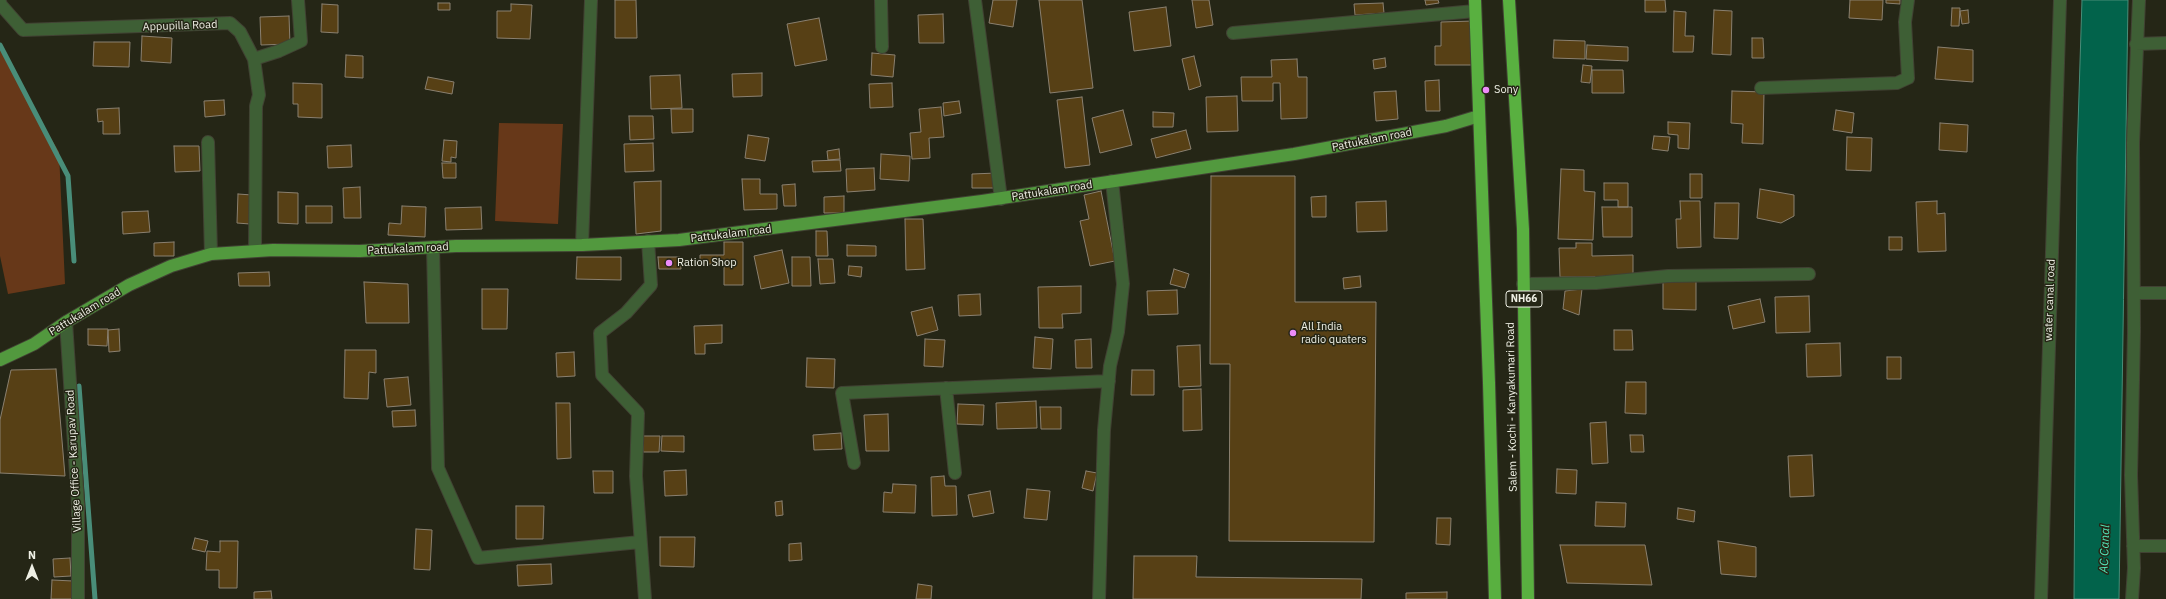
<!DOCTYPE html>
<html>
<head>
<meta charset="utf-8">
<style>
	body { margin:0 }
	#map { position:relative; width:2166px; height:599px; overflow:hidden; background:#252616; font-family:"IBM Plex Sans",sans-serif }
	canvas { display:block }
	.north { position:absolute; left:12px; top:547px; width:40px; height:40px; -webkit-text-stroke:3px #252616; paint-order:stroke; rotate:0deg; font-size:11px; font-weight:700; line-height:16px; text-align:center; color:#eeefe4 }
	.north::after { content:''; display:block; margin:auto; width:14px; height:18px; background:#eeefe4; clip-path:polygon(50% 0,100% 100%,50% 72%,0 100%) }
</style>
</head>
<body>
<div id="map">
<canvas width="2166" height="599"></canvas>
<div class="north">N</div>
</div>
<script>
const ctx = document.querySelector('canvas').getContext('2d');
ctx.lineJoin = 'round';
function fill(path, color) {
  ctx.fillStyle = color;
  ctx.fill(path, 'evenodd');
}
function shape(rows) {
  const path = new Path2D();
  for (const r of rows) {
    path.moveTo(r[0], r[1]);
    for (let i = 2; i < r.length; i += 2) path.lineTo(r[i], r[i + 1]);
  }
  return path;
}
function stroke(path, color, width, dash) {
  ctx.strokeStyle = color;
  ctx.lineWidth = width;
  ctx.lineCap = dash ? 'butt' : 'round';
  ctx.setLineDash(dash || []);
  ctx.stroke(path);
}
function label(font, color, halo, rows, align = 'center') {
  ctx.font = font + ' "IBM Plex Sans",sans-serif';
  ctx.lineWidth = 3;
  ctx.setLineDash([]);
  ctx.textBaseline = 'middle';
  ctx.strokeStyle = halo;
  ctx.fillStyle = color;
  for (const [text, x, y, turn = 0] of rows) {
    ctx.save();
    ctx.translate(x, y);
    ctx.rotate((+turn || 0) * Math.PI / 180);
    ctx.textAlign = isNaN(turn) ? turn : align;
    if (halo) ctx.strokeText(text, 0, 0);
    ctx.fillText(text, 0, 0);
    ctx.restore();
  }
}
const green = shape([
	[0,50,59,152,65,284,8,294,0,256],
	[499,123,563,124,558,224,495,221]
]);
const water = shape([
	[2082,0,2128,0,2119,599,2074,599,2077,157,2082,0]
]);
const stream = shape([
	[0,45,68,176,74,261],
	[79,386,95,599]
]);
const building = shape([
	[615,0,636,0,637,38,615,38,615,0],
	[993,0,1017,0,1013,27,989,23,993,0],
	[1039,0,1082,0,1093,88,1050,93,1039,0],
	[1192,0,1209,0,1213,25,1196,28,1192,0],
	[1425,0,1438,0,1439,3,1426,5,1425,0],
	[1645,0,1665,0,1666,12,1645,12,1645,0],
	[1850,0,1883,0,1882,20,1849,18,1850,0],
	[1886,0,1900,0,1900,4,1886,3,1886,0],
	[438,3,450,3,450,10,438,10,438,3],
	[1383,3,1384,13,1355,15,1354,4,1383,3],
	[322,4,338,5,338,33,321,32,322,4],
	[511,4,532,5,530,39,497,38,497,11,511,11,511,4],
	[1166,7,1171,46,1134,51,1129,12,1166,7],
	[1952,8,1960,8,1959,26,1951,26,1952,8],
	[1714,10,1732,11,1731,55,1712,54,1714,10],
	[1968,10,1969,23,1962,24,1960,11,1968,10],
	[1674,11,1686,12,1685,36,1694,36,1693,52,1673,52,1674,11],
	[943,14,944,43,919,43,918,15,943,14],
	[289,16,290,44,261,45,260,17,289,16],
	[819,18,827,60,795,66,787,24,819,18],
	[1474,21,1474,65,1435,65,1435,46,1441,46,1441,22,1474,21],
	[142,36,172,38,171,63,141,61,142,36],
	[1752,38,1763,38,1764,58,1752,58,1752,38],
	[1554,40,1585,41,1585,59,1553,58,1554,40],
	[94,42,130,42,129,67,93,66,94,42],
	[1587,45,1628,47,1628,61,1586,59,1587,45],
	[1938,47,1973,50,1973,82,1935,79,1938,47],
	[872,53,895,55,893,77,871,75,872,53],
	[346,55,363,56,363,78,345,77,346,55],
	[1194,56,1201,86,1189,90,1182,59,1194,56],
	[1385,58,1386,67,1374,69,1373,60,1385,58],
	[1297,59,1298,77,1307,77,1307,118,1281,119,1280,83,1273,83,1273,101,1242,101,1241,77,1272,77,1271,60,1297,59],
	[1583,65,1592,66,1590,83,1581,82,1583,65],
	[1592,70,1623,70,1624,93,1592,93,1592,70],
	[762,73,762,96,733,97,732,74,762,73],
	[680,75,682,108,651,109,650,76,680,75],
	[428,77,454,82,452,94,425,89,428,77],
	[1439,80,1440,111,1426,111,1425,81,1439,80],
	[293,83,322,84,322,118,298,117,298,104,293,104,293,83],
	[892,83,893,107,870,108,869,84,892,83],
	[1396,91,1398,119,1376,121,1374,92,1396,91],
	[1732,91,1764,92,1763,144,1742,143,1743,124,1731,123,1732,91],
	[1237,96,1238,131,1207,132,1206,97,1237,96],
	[1082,97,1090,165,1065,168,1057,100,1082,97],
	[224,100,225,115,205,117,204,101,224,100],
	[959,101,961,113,944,116,943,103,959,101],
	[941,107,944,137,929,138,930,158,912,159,910,133,921,132,919,109,941,107],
	[119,108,120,134,103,134,103,121,98,122,97,109,119,108],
	[671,109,693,109,693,132,672,133,671,109],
	[1123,110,1132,145,1100,153,1092,118,1123,110],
	[1836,110,1854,113,1852,133,1833,130,1836,110],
	[1153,112,1174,113,1173,127,1153,127,1153,112],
	[629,116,653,116,654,139,630,140,629,116],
	[1668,122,1690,123,1689,149,1678,148,1678,135,1668,134,1668,122],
	[1940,123,1968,125,1967,152,1939,150,1940,123],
	[1186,130,1191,149,1156,158,1151,139,1186,130],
	[748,135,769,138,765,161,745,158,748,135],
	[1654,136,1670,137,1668,151,1652,149,1654,136],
	[1847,137,1872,138,1871,171,1846,170,1847,137],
	[444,140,457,141,456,158,451,157,451,162,442,161,444,140],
	[653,143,654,171,625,172,624,144,653,143],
	[351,145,352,167,328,168,327,146,351,145],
	[174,146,199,146,200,171,175,172,174,146],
	[839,149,840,159,828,160,827,151,839,149],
	[881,154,910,156,909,181,880,179,881,154],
	[840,160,841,171,813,172,812,161,840,160],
	[442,163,456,163,456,178,443,178,442,163],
	[874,168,875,190,847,192,846,169,874,168],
	[1561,169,1584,170,1584,191,1595,192,1593,240,1558,239,1561,169],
	[997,173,998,188,972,188,972,174,997,173],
	[1690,174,1702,174,1702,198,1690,198,1690,174],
	[1211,176,1295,176,1295,302,1376,302,1374,542,1229,541,1230,364,1210,364,1211,176],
	[742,179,760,179,760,194,777,194,777,209,744,210,742,179],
	[661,181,661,231,636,234,634,182,661,181],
	[1604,183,1628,183,1628,207,1618,207,1618,200,1604,200,1604,183],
	[795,184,796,206,784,206,782,185,795,184],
	[360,187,361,218,344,218,343,188,360,187],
	[1760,189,1794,195,1794,216,1781,223,1757,218,1760,189],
	[1101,191,1115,261,1090,266,1080,221,1089,219,1084,195,1101,191],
	[278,192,298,193,298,224,278,223,278,192],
	[238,194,252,195,250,224,237,223,238,194],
	[844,196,844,213,824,213,824,197,844,196],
	[1326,196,1326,217,1312,217,1311,197,1326,196],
	[1386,201,1387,231,1357,232,1356,202,1386,201],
	[1680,201,1700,201,1701,247,1677,248,1676,219,1681,219,1680,201],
	[1937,201,1937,214,1945,213,1946,251,1918,252,1916,202,1937,201],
	[1715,203,1739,203,1738,239,1714,238,1715,203],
	[306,206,332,206,332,223,306,223,306,206],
	[402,206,426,207,425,237,388,235,389,223,401,224,402,206],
	[481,207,482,229,446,230,445,208,481,207],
	[1602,207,1632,207,1632,237,1603,237,1602,207],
	[148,211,150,232,123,234,122,212,148,211],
	[905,219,923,219,925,269,906,270,905,219],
	[816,231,827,231,828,256,816,256,816,231],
	[1889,237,1902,237,1902,250,1889,250,1889,237],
	[174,242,174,256,154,256,154,243,174,242],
	[724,242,743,242,743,285,724,285,724,264,700,264,700,255,724,255,724,242],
	[1576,243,1592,243,1592,256,1633,255,1633,276,1560,277,1559,248,1576,248,1576,243],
	[847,245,876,246,876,256,847,256,847,245],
	[782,250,789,283,761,289,754,256,782,250],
	[577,257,621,257,621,280,576,279,577,257],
	[658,257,680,257,681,269,659,269,658,257],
	[792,257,810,257,811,286,792,286,792,257],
	[818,259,833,259,835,283,820,284,818,259],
	[849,266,862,267,861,277,848,275,849,266],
	[1174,269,1189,274,1185,288,1170,284,1174,269],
	[269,272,270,286,239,286,238,273,269,272],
	[1360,276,1361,287,1344,289,1343,278,1360,276],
	[1696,279,1696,310,1663,309,1663,281,1696,279],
	[364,282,408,284,409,323,366,323,364,282],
	[1081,286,1081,313,1062,314,1063,328,1039,328,1038,287,1081,286],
	[482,289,508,289,507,329,482,329,482,289],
	[1582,289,1579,315,1563,309,1565,291,1582,289],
	[1177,290,1178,314,1148,315,1147,291,1177,290],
	[980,294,981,315,959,316,958,295,980,294],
	[1809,296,1810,332,1776,333,1775,297,1809,296],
	[1760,299,1765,322,1733,329,1728,306,1760,299],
	[932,307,938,330,917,336,911,312,932,307],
	[722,325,722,343,705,344,705,354,695,354,694,326,722,325],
	[88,329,108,329,107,346,88,345,88,329],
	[119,329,120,351,109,352,108,330,119,329],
	[1614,330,1632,330,1633,350,1614,350,1614,330],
	[1035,337,1053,339,1051,369,1033,368,1035,337],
	[925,339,945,340,943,367,924,366,925,339],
	[1091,339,1092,368,1076,368,1075,340,1091,339],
	[1840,343,1841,376,1807,377,1806,344,1840,343],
	[1200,345,1201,386,1179,387,1177,346,1200,345],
	[345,350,376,350,376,373,369,372,368,399,344,398,345,350],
	[574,352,575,376,557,377,556,353,574,352],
	[1887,357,1901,357,1901,379,1887,379,1887,357],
	[807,358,835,359,834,388,806,387,807,358],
	[56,369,65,476,0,473,0,420,11,370,56,369],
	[1132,370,1154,370,1154,395,1131,395,1132,370],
	[408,377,411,405,387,407,384,379,408,377],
	[1626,382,1646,382,1646,414,1625,413,1626,382],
	[1201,389,1202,430,1183,431,1183,390,1201,389],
	[1036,401,1037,428,997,429,996,403,1036,401],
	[556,403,570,403,571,458,557,459,556,403],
	[958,404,984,405,983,425,957,424,958,404],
	[1040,407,1061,407,1061,429,1041,429,1040,407],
	[415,410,416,426,393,427,392,411,415,410],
	[888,414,889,451,866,451,864,415,888,414],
	[1606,422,1608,463,1592,464,1590,423,1606,422],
	[841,433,842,449,814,450,813,435,841,433],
	[1630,435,1643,435,1644,452,1631,452,1630,435],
	[643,436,660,436,659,452,643,452,643,436],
	[662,436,684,436,684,452,661,451,662,436],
	[1812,455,1814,496,1790,497,1788,456,1812,455],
	[1557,469,1577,470,1576,494,1556,493,1557,469],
	[686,470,687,495,665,496,664,471,686,470],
	[593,471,613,471,613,493,594,493,593,471],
	[1086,471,1097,473,1093,491,1082,488,1086,471],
	[944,476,945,486,956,486,957,515,932,516,931,477,944,476],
	[893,484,916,485,915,513,883,512,884,492,892,493,893,484],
	[1027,489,1050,491,1047,520,1024,518,1027,489],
	[990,491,994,513,973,517,968,495,990,491],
	[782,501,783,515,776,516,775,502,782,501],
	[1596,502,1626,503,1625,527,1595,526,1596,502],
	[516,506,544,506,543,539,516,539,516,506],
	[1678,508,1695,511,1694,522,1677,519,1678,508],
	[1437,518,1451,518,1450,545,1436,544,1437,518],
	[416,529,432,530,430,570,414,569,416,529],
	[660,537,695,537,694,567,660,566,660,537],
	[195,538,208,541,205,552,192,549,195,538],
	[220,541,238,541,237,588,219,588,219,570,206,570,207,551,220,552,220,541],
	[1718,541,1756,547,1756,577,1721,574,1718,541],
	[801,543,802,560,789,561,789,544,801,543],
	[1560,545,1645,545,1652,585,1567,583,1560,545],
	[1134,556,1197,556,1196,577,1362,579,1361,599,1133,599,1134,556],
	[70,558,71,576,54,577,53,559,70,558],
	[551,564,552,584,518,586,517,565,551,564],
	[52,580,73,581,72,599,51,599,52,580],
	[918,584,932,586,931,599,916,599,918,584],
	[271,591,272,599,254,599,254,592,271,591],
	[1447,592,1447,599,1406,599,1406,593,1447,592]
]);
const minor = shape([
	[881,0,882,47],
	[975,0,1001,199],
	[0,2,1,5,23,30,230,23,240,32,254,59,259,95,256,106,255,251],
	[1233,33,1475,11],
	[2136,44,2166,43],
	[254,59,279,51,301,41,298,0],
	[1761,88,1897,83,1908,78,1905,22,1908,0],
	[208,142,211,254],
	[582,245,591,0],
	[433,247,438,468,478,558,640,542],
	[1523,284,1596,283,1668,276,1809,274],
	[2134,293,2166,293],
	[66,322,78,504,78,599],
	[946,388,955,473],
	[854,463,842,393,1109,381],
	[2133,546,2166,546],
	[645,599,636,476,638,413,602,375,600,333,626,313,651,285,648,241],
	[1099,599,1104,430,1110,366,1118,332,1123,284,1112,181],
	[2041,599,2060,0],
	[2132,599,2134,568,2131,475,2134,332,2133,143,2139,0]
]);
const major = shape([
	[0,360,34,344,66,322,129,285,171,266,211,254,273,250,360,251,456,246,582,245,679,240,982,201,1294,154,1446,126,1479,116]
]);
const highway = shape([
	[1475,0,1489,383,1495,599],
	[1509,0,1523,229,1528,599]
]);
const markers = [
	[1486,90,4,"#ed8cfa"],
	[669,263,4,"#ed8cfa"],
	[1293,333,4,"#ed8cfa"]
];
const shields = [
	[1524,299,36]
];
const shieldNames = [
	["NH66",1524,299]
];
const streetNames = [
	["Appupilla Road",180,26,-2],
	["Pattukalam road",1372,140,-11],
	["Pattukalam road",1052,191,-9],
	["Pattukalam road",731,234,-7],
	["Pattukalam road",408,249,-3],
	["water canal road",2050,300,-88],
	["Pattukalam road",85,312,-31],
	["Salem - Kochi - Kanyakumari Road",1512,407,-91],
	["Village Office - Karupav Road",74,461,-93]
];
const poiNames = [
	["Sony",1494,90],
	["Ration Shop",677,263],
	["All India",1301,327],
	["radio quaters",1301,340]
];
const waterNames = [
	["AC Canal",2105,549,-88]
];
fill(green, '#673819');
fill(water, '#02634b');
stroke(water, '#498d79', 1);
stroke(stream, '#498d79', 5);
fill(building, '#574015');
stroke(building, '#8a8070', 1);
stroke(minor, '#414233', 14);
stroke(major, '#414233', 14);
stroke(highway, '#414233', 14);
stroke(minor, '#3e5f35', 12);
stroke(major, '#52993e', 12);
stroke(highway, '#59b040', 12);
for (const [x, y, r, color] of markers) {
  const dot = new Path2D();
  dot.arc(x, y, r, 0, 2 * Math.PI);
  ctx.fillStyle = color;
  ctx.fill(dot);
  stroke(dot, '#252616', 1.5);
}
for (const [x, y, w] of shields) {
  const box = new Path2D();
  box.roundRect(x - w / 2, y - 8, w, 16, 3);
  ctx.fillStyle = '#252616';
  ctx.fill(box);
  stroke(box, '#eeefe4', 1);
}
label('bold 10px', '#eeefe4', null, shieldNames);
label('11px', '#eeefe4', '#252616', streetNames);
label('11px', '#eeefe4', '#252616', poiNames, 'left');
label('italic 12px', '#55e7ba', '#252616', waterNames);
</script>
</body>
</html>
